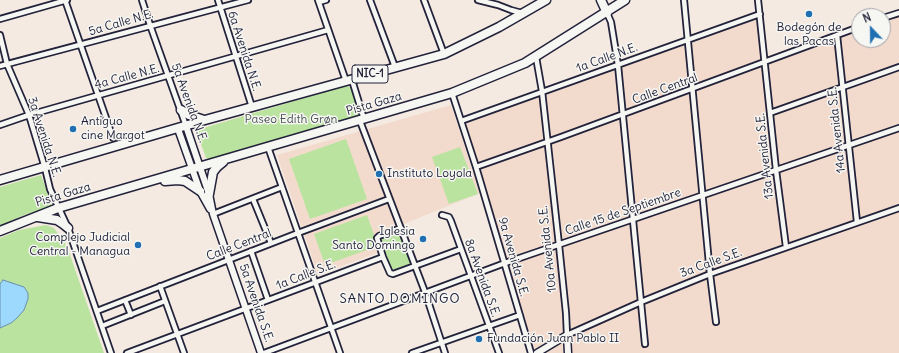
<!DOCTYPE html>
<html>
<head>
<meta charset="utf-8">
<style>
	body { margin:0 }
	#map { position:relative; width:899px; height:353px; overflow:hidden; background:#f4eae1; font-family:Delius,sans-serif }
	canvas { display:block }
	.north { position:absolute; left:851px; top:8px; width:40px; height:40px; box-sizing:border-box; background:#f6f6f2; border:1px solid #a1a1a9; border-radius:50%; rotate:338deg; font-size:11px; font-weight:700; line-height:16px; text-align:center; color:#22223b }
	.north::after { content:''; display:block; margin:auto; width:14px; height:18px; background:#1f6fb2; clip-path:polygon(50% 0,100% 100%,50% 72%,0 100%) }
</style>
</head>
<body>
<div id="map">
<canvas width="899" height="353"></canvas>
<div class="north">N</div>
</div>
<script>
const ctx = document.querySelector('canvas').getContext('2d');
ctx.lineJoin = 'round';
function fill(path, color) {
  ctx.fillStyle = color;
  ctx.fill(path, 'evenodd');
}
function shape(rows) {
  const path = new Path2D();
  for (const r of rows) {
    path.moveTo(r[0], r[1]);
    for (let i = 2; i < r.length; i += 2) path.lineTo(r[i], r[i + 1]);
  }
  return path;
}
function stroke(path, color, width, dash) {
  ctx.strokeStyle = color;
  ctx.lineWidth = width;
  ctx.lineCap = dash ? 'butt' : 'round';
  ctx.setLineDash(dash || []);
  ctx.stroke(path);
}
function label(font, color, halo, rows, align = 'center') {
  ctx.font = font + ' Delius,sans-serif';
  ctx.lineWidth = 3;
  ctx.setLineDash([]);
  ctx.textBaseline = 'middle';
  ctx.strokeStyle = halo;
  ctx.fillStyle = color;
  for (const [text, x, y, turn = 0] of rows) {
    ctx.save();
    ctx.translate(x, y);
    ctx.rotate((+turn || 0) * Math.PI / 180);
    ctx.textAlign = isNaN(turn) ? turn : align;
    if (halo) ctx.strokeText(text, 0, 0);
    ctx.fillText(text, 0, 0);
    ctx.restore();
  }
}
const built = shape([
	[899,13,899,353,531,353,461,121,760,14,764,62,859,27,859,40,883,40,883,19],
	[451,105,480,193,372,237,377,253,318,275,277,155]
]);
const green = shape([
	[345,86,351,87,358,112,358,115,353,118,306,131,302,135,212,160,206,158,205,155,197,133,200,129],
	[346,139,367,199,310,219,289,159],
	[460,147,478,194,449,204,432,157],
	[41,175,52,206,24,215,0,226,0,187],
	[367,215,378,246,325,265,314,234],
	[46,225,54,228,67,246,104,353,0,353,0,238,19,230],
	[396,232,399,233,401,236,410,260,410,264,408,266,393,272,391,270,380,239]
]);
const water = shape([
	[3,280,24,287,28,293,28,299,24,310,17,318,11,323,0,328,0,284,3,280]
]);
const minor = shape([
	[65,0,113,138],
	[142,0,150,25,186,126],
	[218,0,252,107],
	[318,0,346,81],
	[370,0,395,67],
	[424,0,444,54],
	[478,0,498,5,511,10,522,13],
	[684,0,710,274,716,322],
	[758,0,776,170,786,247],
	[319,2,326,0],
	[607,13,611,22,618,65,645,344],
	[883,18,899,13],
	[0,19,67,0],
	[0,35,7,64,29,115,45,168,50,189,68,228,111,353],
	[837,35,857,222],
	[536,57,542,91,559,245,566,313,567,335,641,302,710,274,899,208],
	[0,66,248,0],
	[352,80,364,119],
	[452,93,476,167,531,353],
	[770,113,899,67],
	[360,121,425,292,445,353],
	[461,121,760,14],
	[0,125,29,115,328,30],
	[268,147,340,353],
	[476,167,561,137,859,27],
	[253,199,271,243],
	[213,214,282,187],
	[442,215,449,217,451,221,499,353],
	[401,228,379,236,377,238,383,257,390,273,393,274,461,249],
	[251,251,268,300],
	[160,286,184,353],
	[125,300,131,315],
	[97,311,298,233,389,199],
	[102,326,165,301],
	[127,353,383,257],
	[264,353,505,263,899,128],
	[412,353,520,315]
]);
const tertiary = shape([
	[186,126,209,194,213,214,261,353],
	[178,129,200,191,210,209],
	[537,353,567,335,568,353]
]);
const trunk = shape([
	[601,0,607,13],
	[181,110,189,115,204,120],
	[0,180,205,120,444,54,499,27,546,0],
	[165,181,178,180,185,181,200,191],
	[209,194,213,172,217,167,223,162],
	[38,217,57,220,63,224,68,228],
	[0,231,58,208,452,93,525,63,625,0]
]);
const markers = [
	[809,14,4,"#1f6fb2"],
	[73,129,4,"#1f6fb2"],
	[379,174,4,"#1f6fb2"],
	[423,239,4,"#1f6fb2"],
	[138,245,4,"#1f6fb2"],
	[479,339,4,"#1f6fb2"]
];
const shields = [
	[370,74,36]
];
const shieldNames = [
	["NIC-1",370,74]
];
const streetNames = [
	["5a Calle N.E.",121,23,-16],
	["6a Avenida N.E.",244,51,72],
	["1a Calle N.E.",607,58,-20],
	["4a Calle N.E.",127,77,-15],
	["Calle Central",665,89,-20],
	["5a Avenida N.E.",189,103,70],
	["Pista Gaza",374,104,-16],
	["14a Avenida S.E.",837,130,-96],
	["3a Avenida N.E.",44,137,72],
	["13a Avenida S.E.",765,156,-96],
	["Pista Gaza",63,195,-17],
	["Calle 15 de Septiembre",623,212,-19],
	["Calle Central",239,245,-21],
	["10a Avenida S.E.",548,249,-96],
	["9a Avenida S.E.",513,257,74],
	["3a Calle S.E.",711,263,-20],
	["1a Calle S.E.",306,275,-21],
	["8a Avenida S.E.",482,278,70],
	["5a Avenida S.E.",256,303,71]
];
const poiNames = [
	["Bodegón de",809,28,"center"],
	["las Pacas",809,42,"center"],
	["Antiguo",81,122],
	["cine Margot",81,136],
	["Instituto Loyola",387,174],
	["Iglesia",415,232,"right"],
	["Santo Domingo",415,246,"right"],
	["Complejo Judicial",130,238,"right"],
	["Central - Managua",130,252,"right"],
	["Fundación Juan Pablo II",487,339]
];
const parkNames = [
	["Paseo Edith Grøn",291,120]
];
const neighbourhoodNames = [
	["SANTO DOMINGO",400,299]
];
fill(built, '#f2dbcd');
fill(green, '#bae39f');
fill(water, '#9cd9fd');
stroke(water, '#6b90af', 1);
stroke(minor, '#22223b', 8);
stroke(tertiary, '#22223b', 9);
stroke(trunk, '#22223b', 11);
stroke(minor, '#f6f6f2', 4.5);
stroke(tertiary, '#f6f6f2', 6);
stroke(trunk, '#f6f6f2', 8);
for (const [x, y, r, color] of markers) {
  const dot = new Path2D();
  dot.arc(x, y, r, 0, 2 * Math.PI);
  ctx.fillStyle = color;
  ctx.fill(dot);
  stroke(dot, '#f6f6f2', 1.5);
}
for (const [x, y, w] of shields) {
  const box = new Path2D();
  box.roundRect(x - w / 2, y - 9, w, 18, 3);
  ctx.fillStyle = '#f6f6f2';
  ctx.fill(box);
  stroke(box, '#22223b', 1);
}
label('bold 11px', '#22223b', null, shieldNames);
label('12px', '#22223b', '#f6f6f2', streetNames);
label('12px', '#22223b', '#f6f6f2', poiNames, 'left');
label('12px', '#485254', '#f6f6f2', parkNames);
ctx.letterSpacing = '1px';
label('13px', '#22223b', '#f6f6f2', neighbourhoodNames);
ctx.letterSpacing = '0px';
</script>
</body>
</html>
